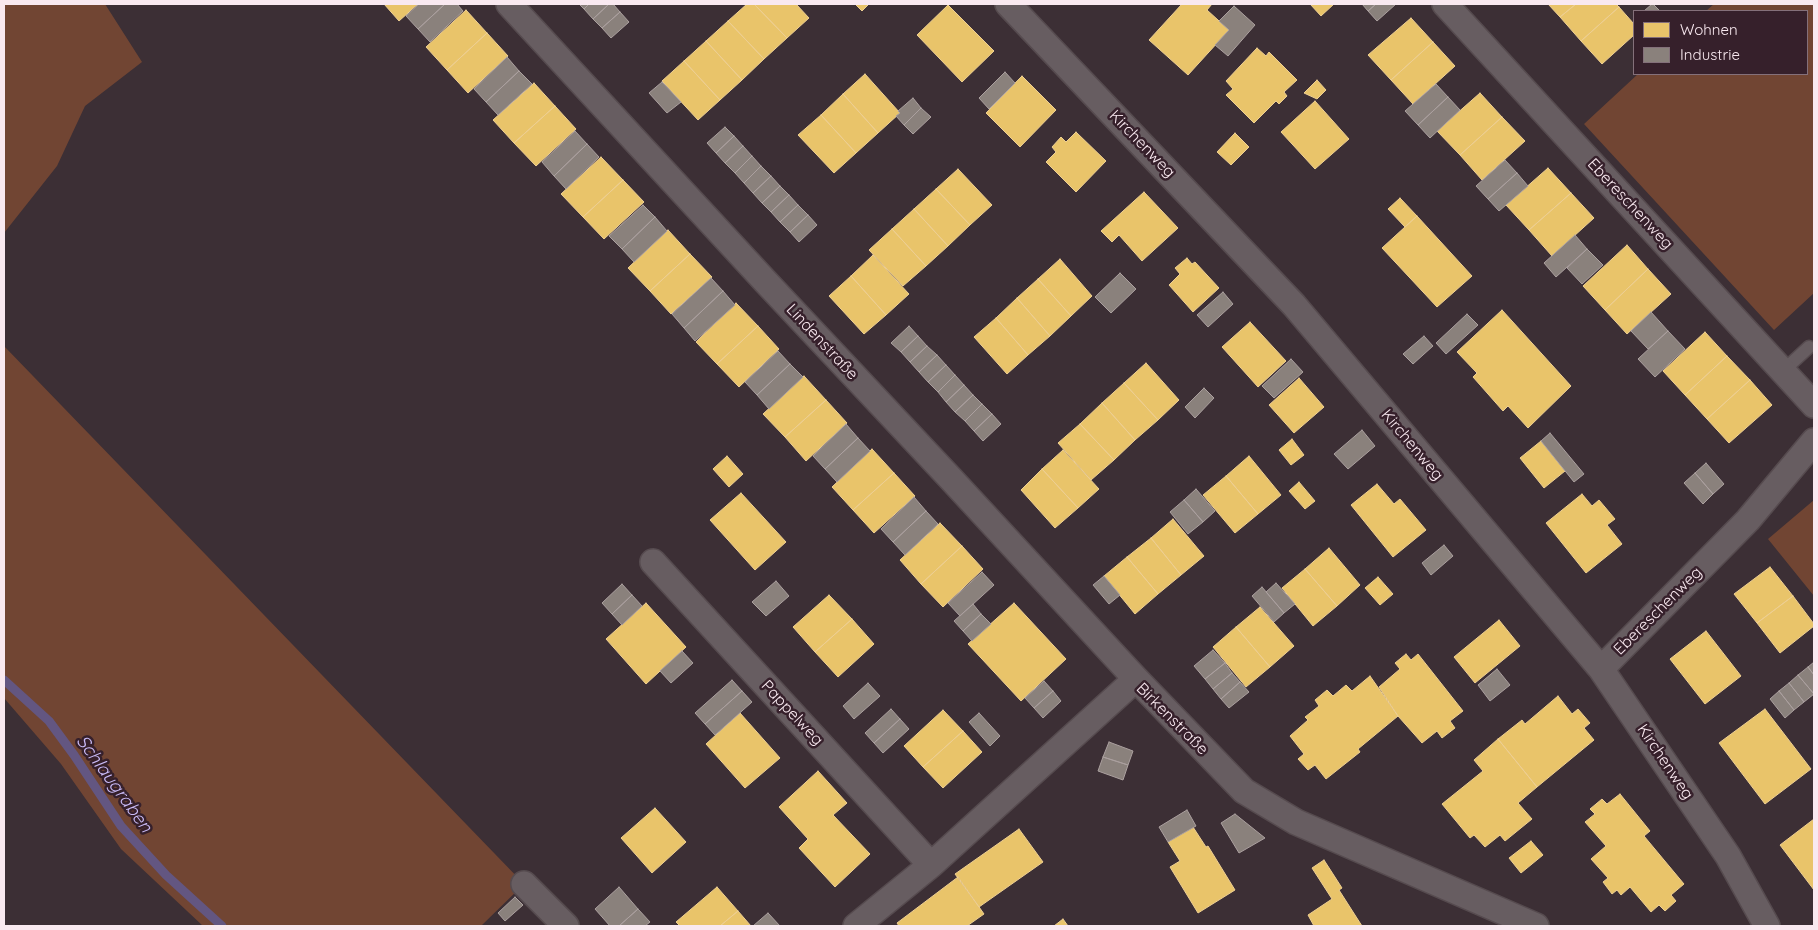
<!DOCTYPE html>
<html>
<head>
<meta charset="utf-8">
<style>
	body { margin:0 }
	#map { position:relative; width:1818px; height:930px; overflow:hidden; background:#3c2f35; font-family:Quicksand,sans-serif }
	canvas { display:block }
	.frame { position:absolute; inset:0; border:5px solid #f9e9f0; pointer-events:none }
	.legend { position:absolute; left:1633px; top:10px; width:175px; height:65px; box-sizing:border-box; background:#36202b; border:1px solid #84707a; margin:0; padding:6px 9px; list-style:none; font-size:15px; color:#f9e9f0 }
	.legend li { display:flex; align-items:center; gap:10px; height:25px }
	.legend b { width:25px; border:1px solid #84707a }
</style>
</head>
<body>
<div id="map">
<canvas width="1818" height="930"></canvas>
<div class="frame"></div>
<ul class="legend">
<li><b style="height:14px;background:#e9c46a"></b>Wohnen</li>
<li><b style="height:14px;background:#8a817c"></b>Industrie</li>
</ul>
</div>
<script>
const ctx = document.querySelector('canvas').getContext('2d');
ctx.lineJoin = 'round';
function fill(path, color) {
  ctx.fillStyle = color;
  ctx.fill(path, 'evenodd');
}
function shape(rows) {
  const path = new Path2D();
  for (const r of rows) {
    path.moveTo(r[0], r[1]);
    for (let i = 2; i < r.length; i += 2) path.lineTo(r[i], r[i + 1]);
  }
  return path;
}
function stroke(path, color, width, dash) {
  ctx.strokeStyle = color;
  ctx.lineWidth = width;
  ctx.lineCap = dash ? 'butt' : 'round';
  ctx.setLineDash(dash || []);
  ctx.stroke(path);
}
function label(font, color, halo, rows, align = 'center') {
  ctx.font = font + ' Quicksand,sans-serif';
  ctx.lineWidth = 5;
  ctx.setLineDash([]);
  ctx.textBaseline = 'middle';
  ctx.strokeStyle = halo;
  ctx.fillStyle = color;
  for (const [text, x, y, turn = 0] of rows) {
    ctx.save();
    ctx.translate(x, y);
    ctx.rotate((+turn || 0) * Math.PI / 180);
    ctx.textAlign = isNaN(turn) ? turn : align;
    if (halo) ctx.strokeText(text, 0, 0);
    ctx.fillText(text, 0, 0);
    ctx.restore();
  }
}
const green = shape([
	[4,4,105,4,142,62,85,106,57,166,4,233],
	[1714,4,1814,4,1814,293,1774,330,1584,124,1638,74,1807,74,1807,11,1706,11],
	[4,346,524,884,481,926,203,926,121,849,61,764,4,698],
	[1814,500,1814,596,1768,539]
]);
const homes = shape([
	[384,4,418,4,399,21,384,4],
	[747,4,754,4,787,38,764,59,728,21,747,4],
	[754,4,796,4,809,18,787,38,754,4],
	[855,4,869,4,862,11,855,4],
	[1182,4,1212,4,1207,10,1229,30,1188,75,1149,40,1182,4],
	[1310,4,1334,4,1321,16,1310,4],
	[1548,4,1576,4,1560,17,1548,4],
	[1576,4,1616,4,1619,7,1581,41,1560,17,1576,4],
	[948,5,994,51,962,82,917,35,948,5],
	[1619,7,1634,24,1634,35,1602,64,1581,41,1619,7],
	[466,10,487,33,447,70,426,47,466,10],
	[1411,18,1433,42,1391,80,1368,55,1411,18],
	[728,21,764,59,742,80,706,41,728,21],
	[487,33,508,56,468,93,447,70,487,33],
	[706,41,742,80,720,100,684,61,706,41],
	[1433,42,1455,66,1413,104,1391,80,1433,42],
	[1257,48,1266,56,1269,52,1297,80,1284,92,1287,96,1279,104,1276,101,1254,123,1226,95,1233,89,1226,81,1257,48],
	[684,61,720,100,698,120,662,81,684,61],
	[865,74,900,113,878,133,843,94,865,74],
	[1022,76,1056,110,1020,147,986,113,1022,76],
	[1317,80,1326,90,1317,99,1304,93,1317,80],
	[534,83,555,106,514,143,493,120,534,83],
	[1480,93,1502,117,1460,155,1437,131,1480,93],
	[843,94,878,133,856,153,821,115,843,94],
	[1315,101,1349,139,1315,169,1281,132,1315,101],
	[555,106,576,129,536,166,514,143,555,106],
	[821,115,856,153,834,173,798,135,821,115],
	[1502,117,1525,141,1482,180,1460,155,1502,117],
	[1076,132,1106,161,1076,192,1046,162,1056,152,1052,147,1061,137,1066,142,1076,132],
	[1235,133,1249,147,1231,165,1217,152,1235,133],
	[601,157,623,180,583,217,561,194,601,157],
	[1548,168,1571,193,1529,230,1506,205,1548,168],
	[958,169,992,205,970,225,936,189,958,169],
	[623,180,644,202,604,239,583,217,623,180],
	[936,189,970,225,948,246,914,209,936,189],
	[1144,192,1178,228,1142,261,1119,235,1112,242,1101,231,1144,192],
	[1571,193,1594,218,1552,256,1529,230,1571,193],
	[1400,198,1417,216,1405,227,1388,209,1400,198],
	[914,209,948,246,926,266,892,229,914,209],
	[1417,216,1472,276,1437,307,1382,248,1417,216],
	[892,229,926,266,903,286,869,250,892,229],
	[668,230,690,254,650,291,628,268,668,230],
	[1627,245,1648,269,1605,310,1583,286,1627,245],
	[690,254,712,277,671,314,650,291,690,254],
	[873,255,909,294,886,315,851,276,873,255],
	[1187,258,1192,264,1195,262,1219,288,1193,312,1169,285,1180,274,1175,268,1187,258],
	[1060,259,1092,296,1071,316,1038,279,1060,259],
	[1648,269,1671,294,1627,334,1605,310,1648,269],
	[851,276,886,315,864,334,829,296,851,276],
	[1038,279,1071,316,1050,336,1017,298,1038,279],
	[1017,298,1050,336,1028,355,996,318,1017,298],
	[736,303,758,326,717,364,696,342,736,303],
	[1502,310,1571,386,1528,428,1508,406,1503,411,1473,377,1477,373,1457,352,1502,310],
	[996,318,1028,355,1007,374,974,337,996,318],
	[1250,322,1286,361,1258,387,1222,347,1250,322],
	[758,326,779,349,739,387,717,364,758,326],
	[1705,332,1727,356,1685,395,1663,371,1705,332],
	[1727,356,1750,380,1707,419,1685,395,1727,356],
	[1146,363,1179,400,1158,420,1124,383,1146,363],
	[804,376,826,400,785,437,763,414,804,376],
	[1299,378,1324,407,1294,433,1269,405,1299,378],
	[1750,380,1772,405,1729,443,1707,419,1750,380],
	[1124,383,1158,420,1135,440,1102,403,1124,383],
	[826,400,847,423,806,461,785,437,826,400],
	[1102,403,1135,440,1114,460,1080,424,1102,403],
	[1080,424,1114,460,1091,480,1058,443,1080,424],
	[1292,439,1304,455,1291,465,1279,450,1292,439],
	[1541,441,1565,471,1544,488,1520,458,1541,441],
	[872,449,894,473,853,510,832,487,872,449],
	[1063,450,1099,489,1078,508,1042,469,1063,450],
	[727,456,743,474,729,487,713,469,727,456],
	[1249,456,1281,495,1258,514,1226,476,1249,456],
	[1042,469,1078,508,1055,528,1021,490,1042,469],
	[894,473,915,496,874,533,853,510,894,473],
	[1226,476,1258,514,1235,533,1203,495,1226,476],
	[1299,482,1315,501,1305,509,1289,491,1299,482],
	[1377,484,1394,504,1400,499,1426,530,1393,557,1351,505,1377,484],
	[741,493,786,542,755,570,710,520,741,493],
	[1582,494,1592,506,1599,500,1615,519,1607,525,1622,544,1586,573,1546,523,1582,494],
	[1173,519,1204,556,1181,575,1151,538,1173,519],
	[940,523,962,546,921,584,900,560,940,523],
	[1151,538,1181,575,1158,594,1127,557,1151,538],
	[962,546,983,569,943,607,921,584,962,546],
	[1329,548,1360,585,1337,606,1305,569,1329,548],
	[1127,557,1158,594,1135,614,1104,576,1127,557],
	[1770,567,1793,596,1757,623,1734,594,1770,567],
	[1305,569,1337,606,1313,626,1282,588,1305,569],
	[1378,577,1393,594,1380,605,1365,588,1378,577],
	[829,595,852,619,815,652,793,627,829,595],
	[1793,596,1814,624,1814,626,1780,653,1757,623,1793,596],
	[646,603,686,647,646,684,606,639,646,603],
	[1014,603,1066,659,1021,701,968,644,1014,603],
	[1260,607,1294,646,1270,667,1236,627,1260,607],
	[852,619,874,644,838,677,815,652,852,619],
	[1499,620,1520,646,1475,683,1454,657,1499,620],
	[1236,627,1270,667,1246,687,1213,647,1236,627],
	[1706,631,1741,676,1705,704,1670,659,1706,631],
	[1406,654,1411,660,1418,654,1463,711,1450,721,1455,728,1442,738,1437,731,1422,743,1398,716,1379,687,1400,669,1395,663,1406,654],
	[1370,676,1398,716,1358,749,1360,752,1326,779,1315,765,1308,770,1298,759,1304,754,1290,736,1308,720,1305,717,1319,706,1315,700,1327,690,1333,696,1346,685,1352,691,1370,676],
	[1558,696,1572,714,1578,709,1590,723,1584,728,1594,740,1537,787,1498,739,1522,720,1525,724,1558,696],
	[1765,709,1811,769,1765,804,1719,743,1765,709],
	[943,710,963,731,923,767,904,746,943,710],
	[740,713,780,758,745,788,706,744,740,713],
	[963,731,982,752,943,788,923,767,963,731],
	[1498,739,1537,787,1518,803,1532,819,1505,841,1500,835,1485,847,1474,835,1470,838,1442,804,1483,771,1474,760,1498,739],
	[818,771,847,803,833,815,870,854,835,887,799,848,808,839,779,807,818,771],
	[1620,794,1650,831,1644,836,1684,884,1671,895,1676,901,1665,911,1659,905,1651,912,1630,887,1621,895,1617,890,1612,894,1603,882,1608,878,1591,859,1606,846,1585,822,1595,814,1590,809,1602,799,1607,804,1620,794],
	[655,808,686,842,652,873,621,838,655,808],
	[1814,819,1814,890,1780,845,1814,819],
	[1193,827,1206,847,1208,846,1235,890,1198,913,1170,867,1180,861,1168,842,1193,827],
	[1019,829,1043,862,979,907,955,874,1019,829],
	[1531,841,1543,855,1521,873,1509,858,1531,841],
	[1324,860,1342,888,1339,890,1362,926,1314,926,1308,915,1332,899,1312,868,1324,860],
	[958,877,984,914,967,926,899,926,897,923,958,877],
	[717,887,738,911,720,926,680,926,676,922,717,887],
	[738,911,751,926,720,926,738,911],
	[1063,919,1068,926,1054,926,1063,919]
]);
const industry = shape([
	[419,4,445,4,418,29,406,16,419,4],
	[445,4,457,4,463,11,430,42,418,29,445,4],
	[579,4,589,4,584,9,579,4],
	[589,4,609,4,593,19,584,9,589,4],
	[609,4,613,4,620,12,602,28,593,19,609,4],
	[1362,4,1376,4,1368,11,1362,4],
	[1376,4,1396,4,1377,21,1368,11,1376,4],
	[1653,4,1660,11,1644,11,1652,4,1653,4],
	[1234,6,1255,25,1228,56,1215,45,1229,30,1219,21,1234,6],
	[620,12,629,22,611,38,602,28,620,12],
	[507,57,519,71,486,102,474,89,507,57],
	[519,71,532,84,498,115,486,102,519,71],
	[1005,72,1015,83,989,109,979,98,1005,72],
	[662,82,681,102,667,113,649,93,662,82],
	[1436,84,1448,97,1418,125,1405,111,1436,84],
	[1448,97,1460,110,1430,138,1418,125,1448,97],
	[913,98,921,108,904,125,896,116,900,113,898,111,913,98],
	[921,108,931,117,913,134,904,125,921,108],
	[725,127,734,136,716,153,707,143,725,127],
	[575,131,587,144,554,176,542,162,575,131],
	[734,136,743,146,725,163,716,153,734,136],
	[587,144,599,157,566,189,554,176,587,144],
	[743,146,752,156,735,173,725,163,743,146],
	[752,156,761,166,744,183,735,173,752,156],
	[1505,160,1517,173,1488,199,1476,186,1505,160],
	[761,166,771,176,753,193,744,183,761,166],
	[1517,173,1528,186,1499,211,1488,199,1517,173],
	[771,176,780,186,762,203,753,193,771,176],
	[780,186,789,195,771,212,762,203,780,186],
	[789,195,798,205,780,222,771,212,789,195],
	[643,205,655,217,622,249,609,236,643,205],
	[798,205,808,215,790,232,780,222,798,205],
	[808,215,817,225,799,242,790,232,808,215],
	[655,217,667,231,634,262,622,249,655,217],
	[1575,235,1587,249,1556,277,1544,263,1575,235],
	[1587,249,1603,265,1582,284,1567,268,1587,249],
	[1120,273,1136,289,1111,313,1095,297,1120,273],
	[711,278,723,291,684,328,672,314,711,278],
	[723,291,735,305,695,341,684,328,723,291],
	[1223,292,1233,304,1208,327,1197,315,1223,292],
	[1651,312,1668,331,1648,349,1631,331,1651,312],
	[1467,314,1478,325,1446,354,1436,343,1467,314],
	[909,326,918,336,901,352,891,343,909,326],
	[1668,331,1685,349,1655,377,1638,359,1668,331],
	[918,336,927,346,910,362,901,352,918,336],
	[1424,336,1433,346,1413,364,1403,354,1424,336],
	[927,346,937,355,919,372,910,362,927,346],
	[778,351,790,364,757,395,745,382,778,351],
	[937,355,946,365,928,382,919,372,937,355],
	[1291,359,1303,372,1274,398,1262,386,1291,359],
	[790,364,803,377,769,409,757,395,790,364],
	[946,365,955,375,938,392,928,382,946,365],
	[955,375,964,385,946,402,938,392,955,375],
	[964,385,973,395,955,412,946,402,964,385],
	[1204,388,1214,398,1195,418,1185,407,1204,388],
	[973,395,982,404,965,421,955,412,973,395],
	[982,404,992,414,974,431,965,421,982,404],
	[992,414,1001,424,983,441,974,431,992,414],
	[846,424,858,438,825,469,813,456,846,424],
	[1362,430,1375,446,1348,469,1334,454,1362,430],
	[1550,433,1584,474,1574,482,1541,441,1550,433],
	[858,438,870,451,837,482,825,469,858,438],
	[1706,463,1724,484,1713,494,1695,473,1706,463],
	[1695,473,1713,494,1703,504,1684,483,1695,473],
	[1196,489,1215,511,1203,522,1184,500,1196,489],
	[914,497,926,511,893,542,881,529,914,497],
	[1184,500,1203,522,1188,534,1170,512,1184,500],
	[926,511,938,524,905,555,893,542,926,511],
	[1444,545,1453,556,1431,575,1422,563,1444,545],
	[982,572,994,585,960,616,948,603,982,572],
	[1104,576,1120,595,1109,604,1093,585,1104,576],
	[776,581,789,596,766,616,752,602,776,581],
	[1276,583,1295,604,1284,613,1266,592,1276,583],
	[622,584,632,595,612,614,602,603,622,584],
	[1262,587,1284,613,1274,622,1252,596,1262,587],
	[632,595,642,606,622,625,612,614,632,595],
	[973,604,981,614,963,631,954,621,973,604],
	[981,614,991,624,972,641,963,631,981,614],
	[1213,650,1225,663,1205,679,1194,666,1213,650],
	[682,651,693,663,671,683,660,671,682,651],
	[1814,662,1814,675,1808,667,1814,662],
	[1225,663,1232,673,1213,689,1205,679,1225,663],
	[1808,667,1814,675,1814,694,1798,675,1808,667],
	[1497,669,1510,685,1490,701,1478,685,1497,669],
	[1232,673,1240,682,1221,699,1213,689,1232,673],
	[1798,675,1814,694,1804,702,1789,683,1798,675],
	[732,680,742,691,705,724,695,713,732,680],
	[1044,681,1053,691,1034,708,1025,698,1044,681],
	[1240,682,1249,692,1229,708,1221,699,1240,682],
	[868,683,880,696,854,719,843,706,868,683],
	[1789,683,1804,702,1794,710,1779,691,1789,683],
	[742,691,752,702,715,735,705,724,742,691],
	[1053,691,1061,701,1043,718,1034,708,1053,691],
	[1779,691,1794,710,1785,718,1770,699,1779,691],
	[891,709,900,719,874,743,865,733,891,709],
	[979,713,1000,736,990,746,969,722,979,713],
	[900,719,909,729,883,753,874,743,900,719],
	[1109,742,1133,751,1128,765,1103,757,1109,742],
	[1103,757,1128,765,1123,780,1098,771,1103,757],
	[1187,810,1196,826,1168,842,1159,827,1187,810],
	[1235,814,1265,838,1239,853,1221,823,1235,814],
	[619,887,638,909,619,926,610,926,595,909,619,887],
	[515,897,523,905,505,921,498,913,515,897],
	[638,909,650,922,645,926,619,926,638,909],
	[768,913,780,926,753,926,768,913]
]);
const stream = shape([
	[4,680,49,721,74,755,121,826,166,875,222,926]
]);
const service = shape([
	[1784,370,1809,347]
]);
const minor = shape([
	[509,4,765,281,952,480,1136,679],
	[1008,4,1294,305,1601,669,1728,856,1767,926],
	[1445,4,1814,405],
	[653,562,931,865],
	[1601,669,1748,520,1814,441],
	[524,884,566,926],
	[856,926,931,865,1136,679,1244,791,1296,822,1536,926]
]);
const streetNames = [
	["Kirchenweg",1142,144,46],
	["Ebereschenweg",1630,204,47],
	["Lindenstraße",822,342,47],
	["Kirchenweg",1412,445,50],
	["Ebereschenweg",1658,611,-45],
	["Pappelweg",792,713,47],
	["Birkenstraße",1172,719,45],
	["Kirchenweg",1665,762,56]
];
const waterNames = [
	["Schlaugraben",114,784,54]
];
fill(green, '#714533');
fill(homes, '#e9c46a');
stroke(homes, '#eecf92', 1);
fill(industry, '#8a817c');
stroke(industry, '#aba09f', 1);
stroke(stream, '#635681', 9);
stroke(service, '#564b4f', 15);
stroke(minor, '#564b4f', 28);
stroke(service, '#675d61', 12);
stroke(minor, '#675d61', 25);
label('16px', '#f9e9f0', '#36202b', streetNames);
label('italic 18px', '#cabbf7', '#36202b', waterNames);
</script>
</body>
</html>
